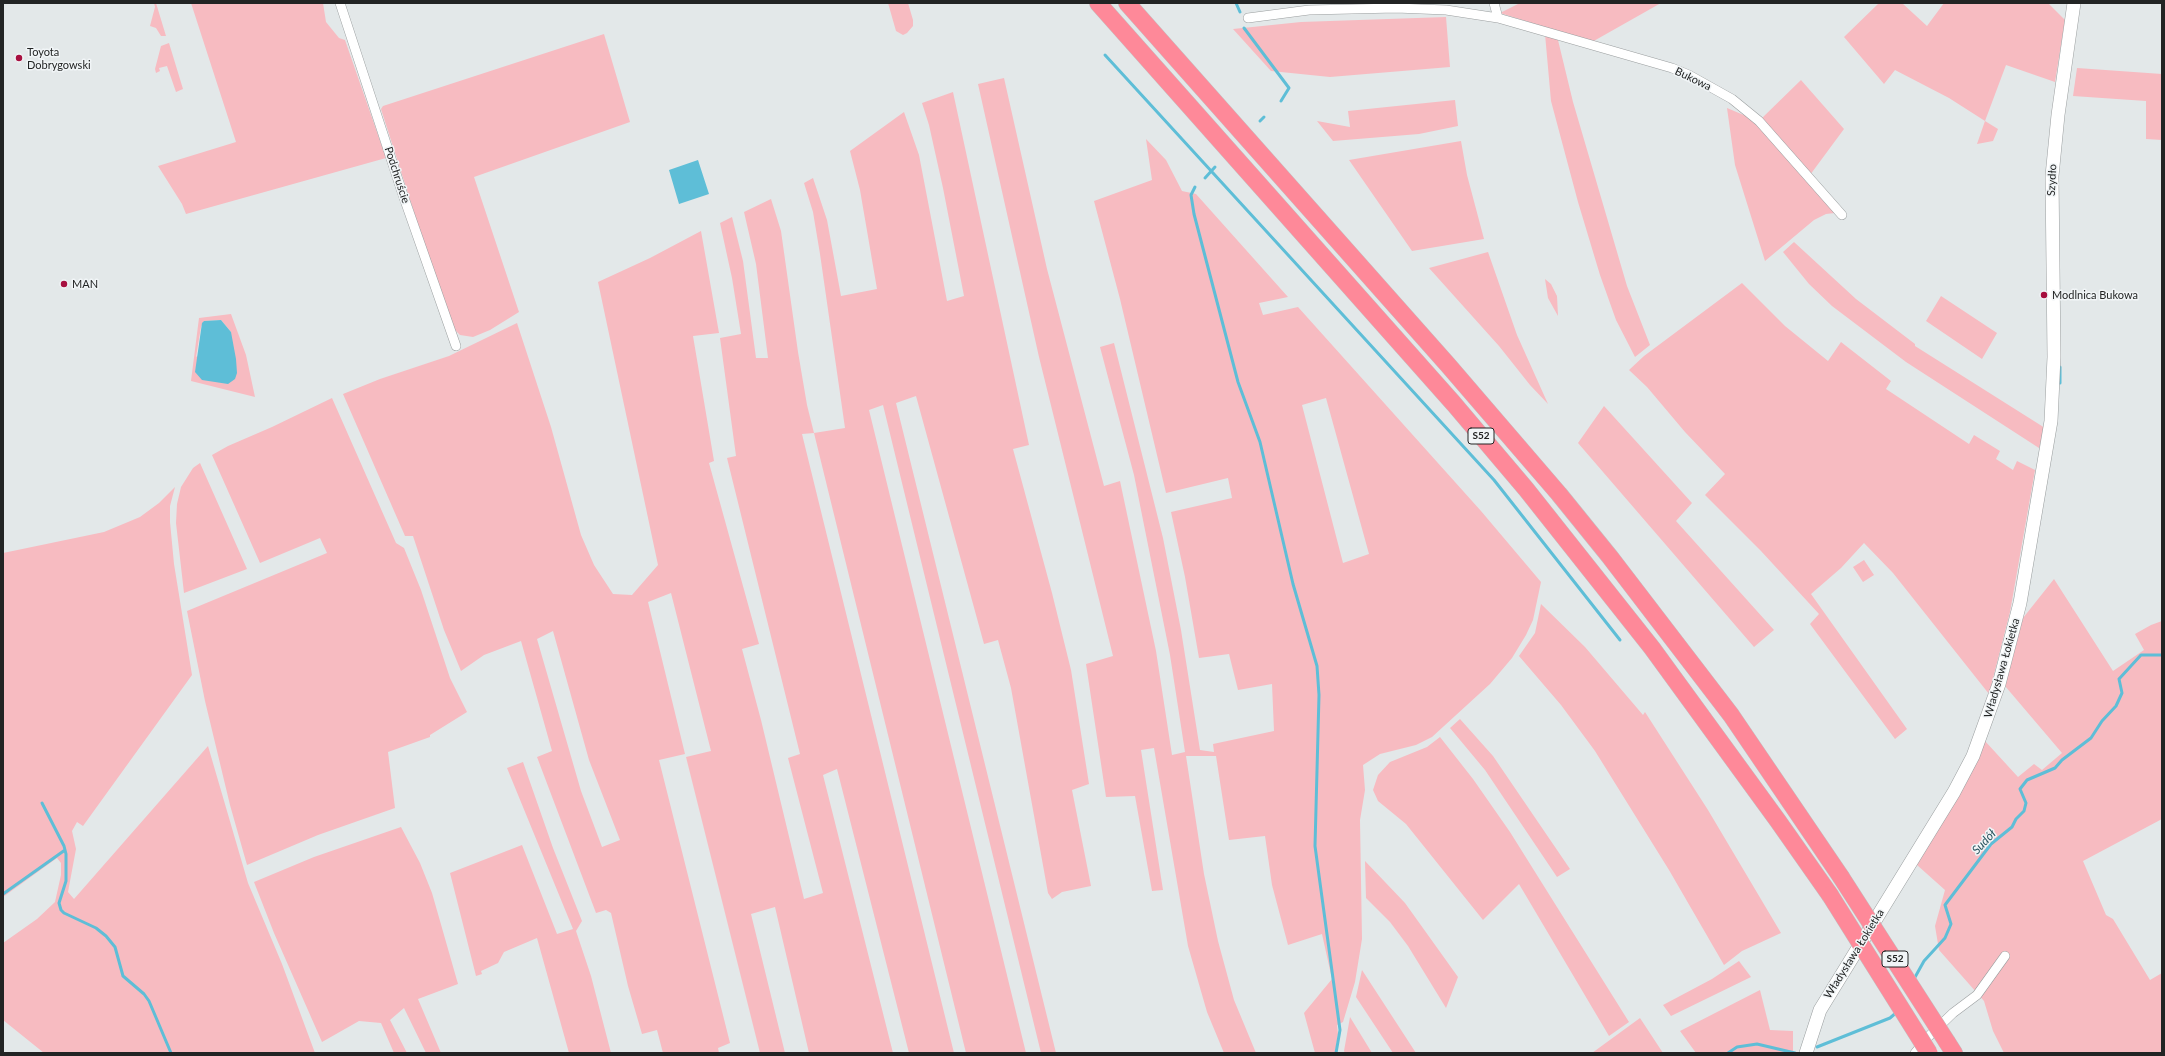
<!DOCTYPE html>
<html>
<head>
<meta charset="utf-8">
<style>
	body { margin:0 }
	#map { position:relative; width:2165px; height:1056px; overflow:hidden; background:#e3e8e9; font-family:Lato,sans-serif }
	canvas { display:block }
	.frame { position:absolute; inset:0; border:4px solid #222424; pointer-events:none }
</style>
</head>
<body>
<div id="map">
<canvas width="2165" height="1056"></canvas>
<div class="frame"></div>
</div>
<script>
const ctx = document.querySelector('canvas').getContext('2d');
ctx.lineJoin = 'round';
function fill(path, color) {
  ctx.fillStyle = color;
  ctx.fill(path, 'evenodd');
}
function shape(rows) {
  const path = new Path2D();
  for (const r of rows) {
    path.moveTo(r[0], r[1]);
    for (let i = 2; i < r.length; i += 2) path.lineTo(r[i], r[i + 1]);
  }
  return path;
}
function stroke(path, color, width, dash) {
  ctx.strokeStyle = color;
  ctx.lineWidth = width;
  ctx.lineCap = dash ? 'butt' : 'round';
  ctx.setLineDash(dash || []);
  ctx.stroke(path);
}
function label(font, color, halo, rows, align = 'center') {
  ctx.font = font + ' Lato,sans-serif';
  ctx.lineWidth = 3;
  ctx.setLineDash([]);
  ctx.textBaseline = 'middle';
  ctx.strokeStyle = halo;
  ctx.fillStyle = color;
  for (const [text, x, y, turn = 0] of rows) {
    ctx.save();
    ctx.translate(x, y);
    ctx.rotate((+turn || 0) * Math.PI / 180);
    ctx.textAlign = isNaN(turn) ? turn : align;
    if (halo) ctx.strokeText(text, 0, 0);
    ctx.fillText(text, 0, 0);
    ctx.restore();
  }
}
const green = shape([
	[154,3,156,3,166,36,161,36,156,28,150,26,155,7],
	[191,3,323,3,326,22,339,38,345,40,386,158,186,214,182,204,158,166,236,142],
	[888,3,908,3,913,20,913,26,907,33,903,35,896,31],
	[1520,3,1661,3,1592,42,1500,13],
	[1879,3,1902,3,1927,26,1944,3,2048,3,2065,20,2055,82,2006,65,1985,121,1998,129,1993,141,1977,144,1985,121,1949,98,1895,70,1884,84,1844,37],
	[1446,17,1450,67,1330,77,1271,71,1233,29,1301,22],
	[604,34,630,122,474,177,519,312,490,330,473,337,460,335,450,325,381,109,383,106],
	[1545,34,1557,36,1573,102,1627,286,1650,345,1635,357,1616,320,1600,275,1578,202,1551,101],
	[169,43,183,89,176,92,167,66,159,68,160,71,156,73,155,69,161,46],
	[2077,68,2162,74,2162,140,2146,139,2146,101,2073,96],
	[1004,78,1047,269,1104,486,1120,481,1156,651,1172,755,1185,752,1170,655,1134,475,1100,347,1114,343,1163,538,1181,630,1200,750,1214,752,1213,744,1274,731,1272,684,1238,690,1229,654,1199,658,1185,577,1171,512,1232,498,1228,478,1166,493,1120,299,1094,201,1152,180,1146,139,1166,160,1182,191,1196,194,1288,297,1259,303,1263,315,1298,307,1481,511,1541,582,1533,620,1526,635,1512,658,1490,684,1432,737,1416,745,1380,754,1363,765,1365,790,1360,820,1362,939,1355,982,1343,1022,1337,1025,1338,1034,1335,1053,1315,1053,1304,1013,1332,979,1322,934,1288,945,1272,885,1265,836,1229,840,1216,756,1186,756,1204,874,1218,941,1234,1000,1256,1053,1224,1053,1207,1012,1188,946,1154,748,1141,750,1163,890,1152,891,1135,796,1106,797,1086,664,1113,656,1039,357,978,84],
	[1326,398,1369,554,1343,563,1302,405],
	[1801,80,1844,129,1810,175,1761,119],
	[953,92,1029,445,1013,449,1052,593,1071,670,1089,784,1072,790,1091,886,1062,892,1052,899,1048,893,1011,688,998,640,984,644,916,396,896,403,1056,1053,1041,1053,883,405,869,410,1026,1053,966,1053,814,433,802,434,954,1053,909,1053,837,769,823,775,893,1053,809,1053,775,907,751,914,785,1053,760,1053,686,757,711,751,671,593,648,602,685,754,659,760,730,1043,718,1048,719,1053,663,1053,657,1030,642,1034,628,986,611,913,606,910,596,913,537,757,552,751,521,641,484,655,461,671,444,630,413,536,405,536,343,394,380,379,449,356,517,323,551,427,581,535,594,565,613,594,632,595,658,565,598,282,650,258,701,231,719,333,693,336,714,461,709,463,759,644,742,649,761,720,804,899,823,893,788,758,800,754,727,458,736,456,720,338,741,334,732,278,720,223,732,217,743,261,756,358,768,358,756,264,744,212,771,199,781,231,798,352,807,405,814,433,845,428,820,254,813,212,804,183,813,178,827,220,841,296,877,289,860,190,850,151,904,112,919,155,947,301,964,296,943,188,929,125,922,103],
	[553,631,589,760,620,840,602,847,581,791,537,639],
	[1455,100,1458,126,1419,134,1333,141,1317,121,1350,127,1348,111],
	[1727,108,1746,116,1765,132,1835,213,1826,214,1814,220,1765,261,1735,165],
	[1461,141,1467,175,1484,239,1412,251,1349,160],
	[1794,242,1856,299,1915,344,1915,346,2045,428,2039,448,1906,362,1832,306,1809,284,1783,252],
	[1488,252,1517,335,1548,404,1530,385,1499,346,1429,268],
	[1545,279,1551,284,1557,296,1558,316,1548,298],
	[1742,283,1785,326,1828,361,1841,342,1891,381,1886,389,1969,444,1974,435,2000,451,1996,459,2013,470,2017,461,2035,470,2010,612,1989,694,1893,573,1864,543,1841,568,1811,594,1907,729,1895,739,1810,624,1819,614,1761,551,1705,495,1725,474,1685,432,1647,387,1629,370,1644,356],
	[1941,296,1997,333,1982,359,1926,321],
	[231,314,246,355,255,397,191,381,199,318],
	[221,320,231,332,196,357,201,327,204,321],
	[332,398,396,543,404,548,421,590,450,678,467,712,430,735,430,737,388,752,395,808,318,835,247,865,230,805,205,701,187,611,327,553,320,538,260,563,212,455,228,446,272,427],
	[1604,406,1692,503,1676,521,1774,630,1754,647,1578,443],
	[200,463,247,569,184,593,176,523,177,504,181,487,193,468],
	[175,487,170,506,170,522,174,564,192,675,83,826,77,822,72,831,76,849,68,892,74,899,208,746,248,883,282,964,315,1053,44,1053,3,1020,3,943,37,919,55,902,61,875,61,863,57,858,3,897,3,553,104,532,140,517,159,503],
	[1864,560,1874,575,1863,582,1853,567],
	[2054,579,2113,671,2144,650,2135,634,2151,625,2162,621,2162,819,2083,861,2106,915,2113,919,2150,980,2162,973,2162,1053,2004,1053,1993,1031,1984,1001,1939,950,1935,926,1945,890,1917,865,1985,741,2018,777,2034,764,2042,770,2062,753,2005,686,2023,618],
	[1541,604,1585,647,1643,715,1645,712,1708,810,1781,933,1742,951,1724,965,1669,870,1595,751,1561,705,1519,656,1535,633],
	[1460,719,1493,756,1570,869,1557,877,1485,770,1450,728],
	[1440,737,1473,779,1510,832,1629,1022,1609,1036,1519,884,1483,920,1406,824,1378,801,1373,790,1378,775,1390,762,1427,747],
	[523,762,553,848,582,921,576,931,591,976,611,1053,569,1053,537,938,504,952,498,963,481,971,482,974,476,976,450,873,522,845,557,934,573,929,507,768],
	[401,827,420,863,432,893,458,984,418,999,441,1053,426,1053,404,1008,390,1020,407,1053,394,1053,381,1023,359,1021,322,1042,274,933,254,882,314,857],
	[1365,861,1405,903,1458,977,1446,1008,1408,946,1390,922,1366,898],
	[1739,961,1751,977,1671,1016,1663,1005,1712,979],
	[1362,970,1416,1053,1393,1053,1356,997],
	[1760,990,1770,1030,1793,1031,1793,1053,1696,1053,1680,1031],
	[1350,1017,1372,1053,1345,1053,1344,1051],
	[1640,1018,1663,1053,1592,1053]
]);
const water = shape([
	[698,160,709,194,679,204,669,170],
	[221,320,231,332,236,359,237,373,235,379,228,384,202,380,195,372,202,323,204,321]
]);
const stream = shape([
	[1236,3,1240,12],
	[1244,28,1289,88,1281,101],
	[1105,55,1494,480,1620,640],
	[1260,121,1264,117],
	[1205,178,1215,167],
	[1195,187,1191,195,1194,214,1238,382,1260,442,1293,584,1317,666,1319,695,1315,846,1340,1030,1336,1053],
	[2060,383,2060,367],
	[42,803,64,846,66,854,66,881,59,903,61,910,64,913,96,928,106,936,115,947,123,976,144,994,149,1001,171,1053],
	[3,894,65,850],
	[1914,979,1924,961,1945,938,1951,924,1945,905,1991,844,2012,827,2016,819,2024,811,2026,803,2020,789,2027,780,2055,768,2062,760,2091,738,2102,721,2116,706,2122,693,2119,679,2141,655,2162,655],
	[1817,1047,1890,1018,1897,1012],
	[1728,1053,1737,1047,1757,1044,1795,1053]
]);
const street = shape([
	[340,3,402,192,456,346],
	[1494,3,1498,18],
	[1248,18,1309,10,1396,8,1446,10,1498,18,1672,68,1689,75,1732,99,1759,121,1842,215],
	[1915,1053,1927,1038,1953,1013,1977,995,2005,956]
]);
const secondary = shape([
	[1806,1053,1820,1010,1954,792,1973,756,1999,684,2020,603,2051,421,2054,357,2052,176,2058,115,2074,3]
]);
const highway = shape([
	[1098,3,1454,404,1526,489,1652,648,1778,821,1830,895],
	[1127,3,1448,365,1559,494,1610,557,1731,715,1841,877],
	[1947,1042,1954,1053]
]);
const highwayBridge = shape([
	[1841,877,1947,1042],
	[1830,895,1929,1053]
]);
const markers = [
	[19,58,4,"#a70f3f"],
	[64,284,4,"#a70f3f"],
	[2044,295,4,"#a70f3f"]
];
const shields = [
	[1481,436,26],
	[1895,959,26]
];
const shieldNames = [
	["S52",1481,436],
	["S52",1895,959]
];
const poiNames = [
	["Toyota",27,52],
	["Dobrygowski",27,65],
	["MAN",72,284],
	["Modlnica Bukowa",2052,295]
];
const streetNames = [
	["Bukowa",1693,79,26],
	["Podchruście",397,175,72],
	["Szydło",2052,180,-87],
	["Władysława Łokietka",2002,668,-74],
	["Władysława Łokietka",1854,954,-58]
];
const waterNames = [
	["Sudół",1984,842,-47]
];
fill(green, '#f7bbc1');
fill(water, '#5ebed7');
stroke(stream, '#5ebed7', 3);
stroke(street, '#9a9e9f', 10);
stroke(secondary, '#9a9e9f', 14);
stroke(highway, '#c1c2c2', 18);
stroke(street, '#fff', 9);
stroke(secondary, '#fff', 13);
stroke(highway, '#fe8999', 17);
stroke(highwayBridge, '#c1c2c2', 18, []);
stroke(highwayBridge, '#fe8999', 17);
for (const [x, y, r, color] of markers) {
  const dot = new Path2D();
  dot.arc(x, y, r, 0, 2 * Math.PI);
  ctx.fillStyle = color;
  ctx.fill(dot);
  stroke(dot, '#f1f5f7', 1.5);
}
for (const [x, y, w] of shields) {
  const box = new Path2D();
  box.roundRect(x - w / 2, y - 8, w, 16, 3);
  ctx.fillStyle = '#f1f5f7';
  ctx.fill(box);
  stroke(box, '#222424', 1);
}
label('bold 10px', '#222424', null, shieldNames);
label('11px', '#222424', '#f1f5f7', poiNames, 'left');
label('11px', '#222424', '#f1f5f7', streetNames);
label('italic 12px', '#27515c', '#f1f5f7', waterNames);
</script>
</body>
</html>
